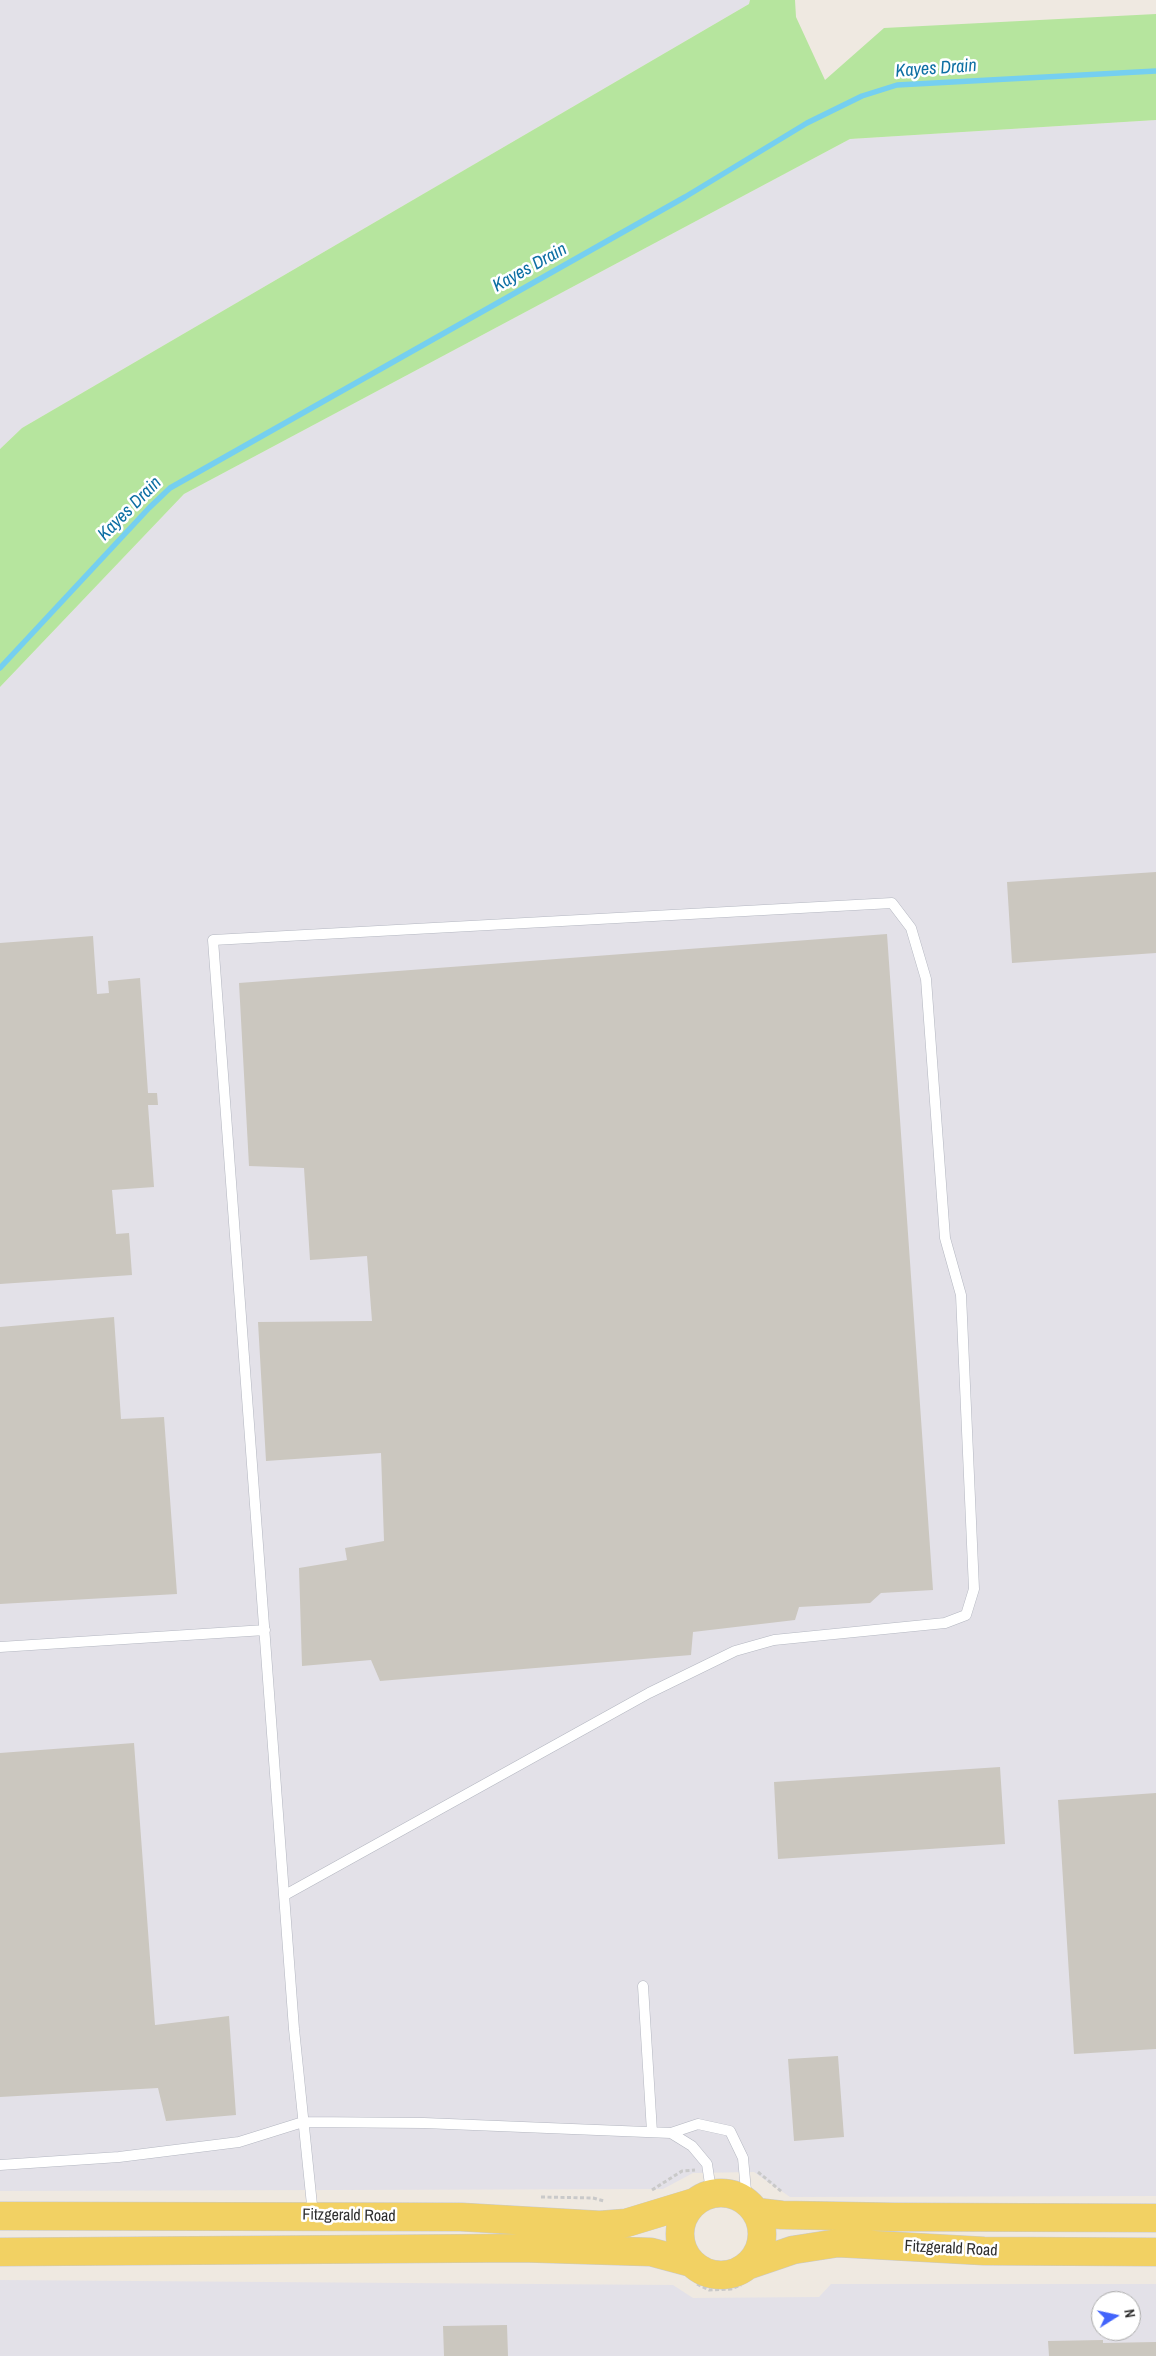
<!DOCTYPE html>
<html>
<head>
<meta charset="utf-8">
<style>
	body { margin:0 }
	#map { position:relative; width:1156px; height:2356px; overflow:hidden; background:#efe9e1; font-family:"Archivo Narrow",sans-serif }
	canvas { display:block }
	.north { position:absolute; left:1091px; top:2291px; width:50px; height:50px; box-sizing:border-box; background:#fff; border:1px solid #ababab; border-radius:50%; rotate:80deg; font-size:14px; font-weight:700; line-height:20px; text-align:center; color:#2e2e2e }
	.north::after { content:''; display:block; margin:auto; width:18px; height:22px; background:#4264fb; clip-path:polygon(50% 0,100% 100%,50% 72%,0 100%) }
</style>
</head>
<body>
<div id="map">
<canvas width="1156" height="2356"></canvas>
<div class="north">N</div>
</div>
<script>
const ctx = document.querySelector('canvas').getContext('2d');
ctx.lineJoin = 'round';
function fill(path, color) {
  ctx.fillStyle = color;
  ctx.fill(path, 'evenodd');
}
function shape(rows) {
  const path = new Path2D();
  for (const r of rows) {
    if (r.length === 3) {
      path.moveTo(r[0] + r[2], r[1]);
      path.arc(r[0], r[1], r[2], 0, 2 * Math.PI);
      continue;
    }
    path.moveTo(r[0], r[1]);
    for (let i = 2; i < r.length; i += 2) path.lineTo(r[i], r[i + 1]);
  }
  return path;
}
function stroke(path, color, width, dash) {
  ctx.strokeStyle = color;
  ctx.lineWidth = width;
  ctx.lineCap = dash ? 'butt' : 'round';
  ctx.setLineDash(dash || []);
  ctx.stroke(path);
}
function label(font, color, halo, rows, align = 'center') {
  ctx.font = font + ' "Archivo Narrow",sans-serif';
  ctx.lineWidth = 5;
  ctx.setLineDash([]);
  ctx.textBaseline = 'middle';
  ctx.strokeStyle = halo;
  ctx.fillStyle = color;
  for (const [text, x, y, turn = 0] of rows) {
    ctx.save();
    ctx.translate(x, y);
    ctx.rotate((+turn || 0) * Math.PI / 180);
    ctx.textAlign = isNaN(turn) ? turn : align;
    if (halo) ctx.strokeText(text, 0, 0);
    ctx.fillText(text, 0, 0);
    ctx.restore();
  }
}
const industrial = shape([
	[0,0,750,0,749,4,22,428,0,449],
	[1156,120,1156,2196,790,2197,754,2172,693,2173,663,2189,0,2191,0,687,184,494,850,139],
	[0,2280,673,2285,693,2298,819,2297,831,2284,1156,2284,1156,2356,0,2356],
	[1101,2301,1131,2301,1131,2331,1101,2331]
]);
const green = shape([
	[750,0,795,0,796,17,825,80,884,28,1156,14,1156,120,850,139,184,494,0,687,0,449,22,428,749,4]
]);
const stream = shape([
	[0,668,149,508,170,488,685,197,807,123,862,96,897,85,1156,71]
]);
const building = shape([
	[1156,872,1156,953,1012,963,1007,882],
	[887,934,933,1590,881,1593,870,1603,799,1607,795,1620,693,1632,691,1655,380,1681,371,1660,302,1666,299,1568,347,1560,345,1548,384,1541,381,1453,266,1461,258,1322,372,1321,367,1256,310,1260,304,1168,249,1166,239,983],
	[93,936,97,994,109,993,108,981,140,978,148,1093,157,1093,158,1105,148,1105,154,1187,112,1190,116,1234,129,1233,132,1275,0,1284,0,943],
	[114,1317,121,1419,164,1417,177,1594,0,1604,0,1327],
	[134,1743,155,2025,229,2016,236,2115,166,2121,158,2088,0,2097,0,1753],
	[1000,1767,1005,1844,778,1859,774,1782],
	[1156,1793,1156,2049,1074,2054,1058,1800],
	[838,2056,844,2137,794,2141,788,2059],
	[507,2325,508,2356,444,2356,443,2326],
	[1103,2340,1103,2343,1156,2342,1156,2356,1049,2356,1048,2341]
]);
const path = shape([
	[758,2172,782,2192],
	[652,2190,682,2171,695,2170],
	[541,2197,593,2198,604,2201],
	[697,2284,709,2290,731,2289,741,2285]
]);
const lane = shape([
	[0,1647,265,1630],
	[285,1895,649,1693,735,1651,774,1640,945,1623,966,1615,974,1589,961,1295,945,1238,926,979,911,928,892,903,213,940,294,2029,312,2205,310,2214],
	[643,1986,652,2132],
	[671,2133,692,2146,707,2164,710,2184,701,2198],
	[0,2165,119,2157,239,2142,303,2122,424,2123,671,2133,698,2124,730,2131,743,2158,747,2202]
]);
const primary = shape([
	[721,2234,41],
	[756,2212,782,2215,894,2217,1156,2218],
	[0,2216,461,2217,600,2225,626,2223,695,2202],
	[0,2252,521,2248,651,2252,692,2263],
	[749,2265,793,2250,838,2243,984,2251,1156,2252]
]);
const streetNames = [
	["Fitzgerald Road",349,2216,1],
	["Fitzgerald Road",951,2249,3]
];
const waterNames = [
	["Kayes Drain",936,69,-4],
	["Kayes Drain",530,268,-29],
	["Kayes Drain",130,509,-45]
];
fill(industrial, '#e3e1e8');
fill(green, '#b6e59e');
stroke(stream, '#75cff0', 5.5);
fill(building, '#cbc7bf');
stroke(lane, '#b4b7c1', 11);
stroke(primary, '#c9c9c9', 29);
stroke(path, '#c9c9c9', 3, [4, 2.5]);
stroke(lane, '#fff', 10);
stroke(primary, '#f2d163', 28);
label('16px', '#2e2e2e', '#fff', streetNames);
label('italic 18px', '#0d6fa3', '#fff', waterNames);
</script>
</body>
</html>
